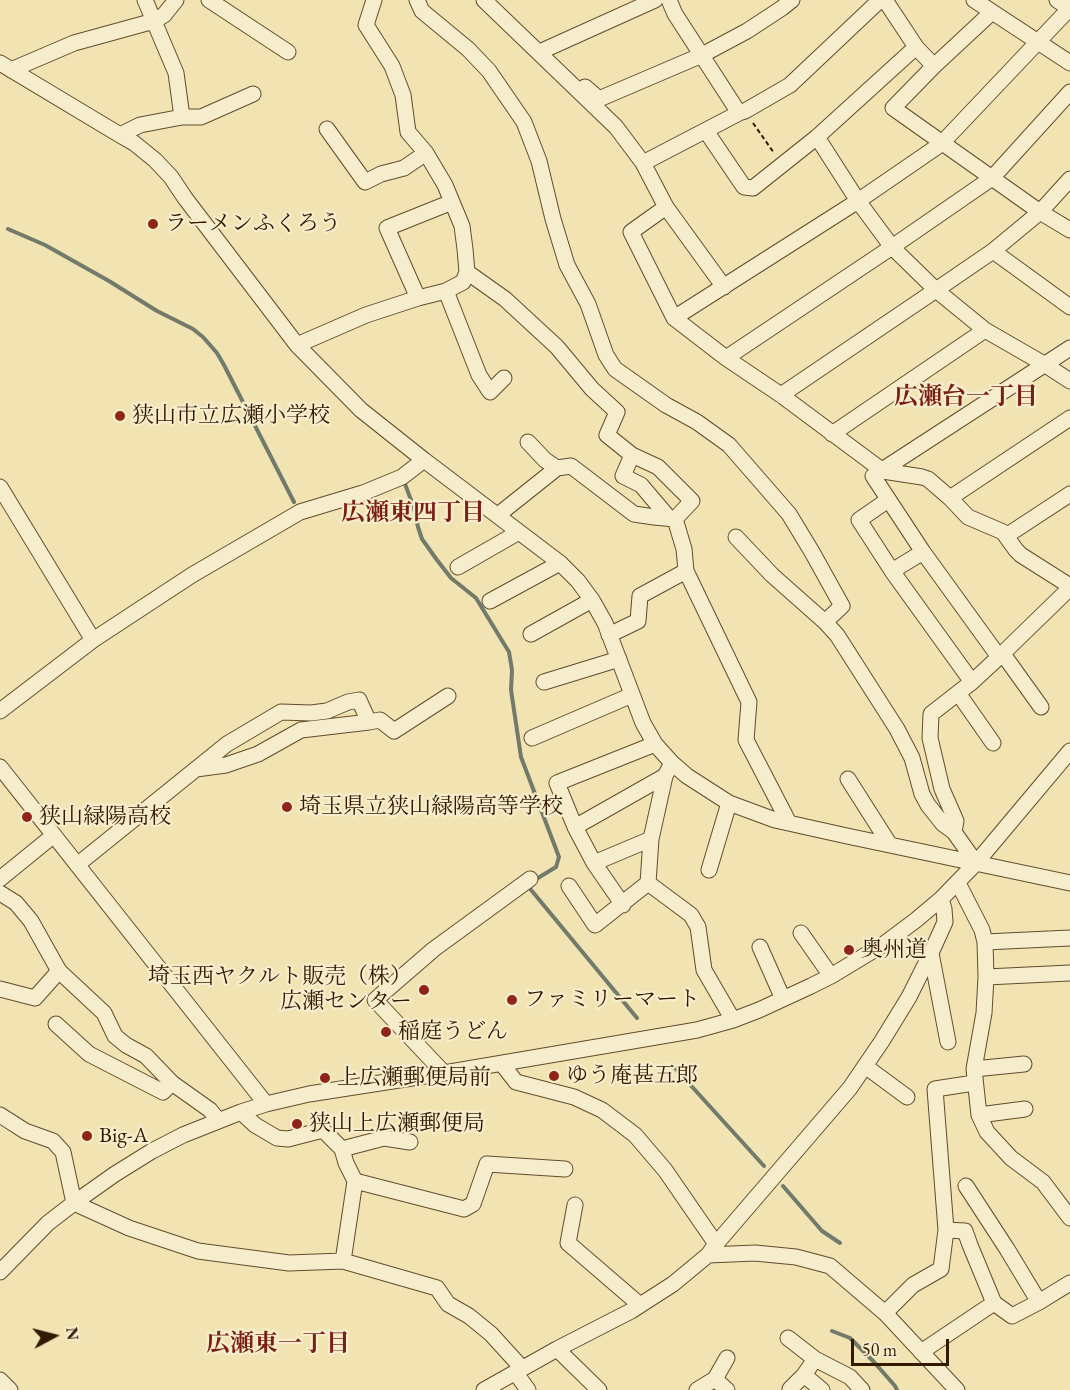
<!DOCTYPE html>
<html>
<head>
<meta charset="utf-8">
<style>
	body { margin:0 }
	#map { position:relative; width:1070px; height:1390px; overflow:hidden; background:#f1e3b2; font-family:"EB Garamond",serif }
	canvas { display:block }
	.north { position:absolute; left:24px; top:1306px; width:60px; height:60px; -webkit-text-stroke:4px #f6edcd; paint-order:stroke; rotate:83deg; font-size:16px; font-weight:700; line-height:24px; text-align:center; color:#321900 }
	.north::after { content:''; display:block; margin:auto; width:21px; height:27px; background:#321900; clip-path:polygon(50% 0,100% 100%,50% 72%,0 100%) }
	.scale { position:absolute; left:851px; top:1339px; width:98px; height:27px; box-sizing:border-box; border:3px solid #321900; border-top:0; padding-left:8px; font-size:18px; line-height:21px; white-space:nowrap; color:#321900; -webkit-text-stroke:4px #f6edcd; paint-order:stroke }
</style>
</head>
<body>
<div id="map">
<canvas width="1070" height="1390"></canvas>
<div class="north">N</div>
<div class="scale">50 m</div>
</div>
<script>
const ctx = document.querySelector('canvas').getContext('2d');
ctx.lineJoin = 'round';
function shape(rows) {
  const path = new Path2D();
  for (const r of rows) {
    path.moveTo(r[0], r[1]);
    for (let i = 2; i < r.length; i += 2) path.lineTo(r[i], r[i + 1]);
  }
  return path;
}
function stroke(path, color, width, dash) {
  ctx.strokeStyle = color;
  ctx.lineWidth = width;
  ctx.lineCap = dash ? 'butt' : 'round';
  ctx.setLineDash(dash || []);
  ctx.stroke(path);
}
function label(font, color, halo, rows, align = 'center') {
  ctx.font = font + ' "EB Garamond","Noto Serif JP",serif';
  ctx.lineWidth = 4.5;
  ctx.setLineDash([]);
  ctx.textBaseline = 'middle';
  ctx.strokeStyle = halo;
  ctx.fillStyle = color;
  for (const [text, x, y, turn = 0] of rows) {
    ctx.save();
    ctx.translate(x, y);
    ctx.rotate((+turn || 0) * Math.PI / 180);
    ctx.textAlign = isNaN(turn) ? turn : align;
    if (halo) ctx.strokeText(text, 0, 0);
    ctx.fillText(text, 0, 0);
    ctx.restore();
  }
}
const stream = shape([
	[8,229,45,245,109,281,157,311,193,329,203,337,217,353,224,365,294,502],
	[405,484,414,508,418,527,422,539,437,560,451,578,476,598,509,652,512,670,511,690,521,757,559,857,556,867,533,881],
	[527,885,637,1018],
	[675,1068,764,1166],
	[783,1186,822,1231,840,1243],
	[832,1331,850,1338,874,1362,895,1386,897,1390]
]);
const path = shape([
	[753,123,774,153]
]);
const minor = shape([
	[209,0,288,52],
	[417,0,422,11,468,49,489,71,524,122,539,161,553,219,567,265,588,304,606,355,615,369,666,405,697,422,729,445,789,514,812,552,842,606,825,622,837,635,897,729,912,758,922,794,928,805,943,824,954,832,976,863],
	[484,0,616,127,643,163,666,207,724,287],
	[974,0,1070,63],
	[1057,0,1070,9],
	[916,47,934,66,893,108,1040,212,1070,230],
	[544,50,655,0],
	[0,63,120,135,134,143,155,160,171,177,185,198,297,345,361,410,424,460,560,563,578,581,592,600,605,623,643,723,655,744,672,763,687,776,729,803,775,820,847,836,1070,883],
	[934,66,992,12],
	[11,70,74,43,154,21,164,15,176,0],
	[585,87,599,99,702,55,747,31,782,8,792,0],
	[739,113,745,111,790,85,880,0],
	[182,117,201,117,253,94],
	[327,129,365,182,381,174,404,168,426,153],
	[706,131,744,187,753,188,817,137,916,47,885,0],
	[120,135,140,125,182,117,176,73,145,0],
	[817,137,858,201,892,247,936,290,985,330,1044,364,1070,381],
	[643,163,739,113,675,14,669,0],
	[666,207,631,232,674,318,726,358,781,395,883,471,922,477,928,479,950,498,968,517,1003,532,1016,550,1021,555,1070,586],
	[993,251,1070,307],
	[467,272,505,299,557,347,592,389,617,412,607,435,632,455,658,467,692,501,675,519,654,517,634,514,571,466,557,468,498,515],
	[446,291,479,375,490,392,504,378],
	[418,298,387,228,452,202],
	[674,318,858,201,941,144,1070,8],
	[297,345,366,315,418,298,446,291,463,282,467,272,465,249,462,226,445,185,426,153,408,132,403,95,392,66,366,25,374,0],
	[726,358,892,247,992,178,1070,92],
	[781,395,936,290,993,251,1040,212,1070,179],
	[832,434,985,330],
	[528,442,545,460,557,468],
	[632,455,623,476,641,485,669,518],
	[0,487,93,640],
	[950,498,1070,418],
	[888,500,859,520,892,571,972,682],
	[675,519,684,549,686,571,749,702,746,740,789,823],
	[1006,536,1070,494],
	[736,537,772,575,825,622],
	[458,567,519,532],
	[892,571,923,552],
	[490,601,560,563],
	[531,634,592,600],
	[609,635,638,621,640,596,686,571],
	[1003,654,1041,707],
	[999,657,923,552,873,476,1070,348],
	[544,682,619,659],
	[958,693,993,743],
	[0,711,93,640,192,575,300,512,363,493,402,477,424,460],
	[532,738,632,695],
	[672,763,665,776,651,839,648,883,691,915,698,927,704,970,733,1020],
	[0,767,266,1104],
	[196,769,226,765,258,754,301,730,369,722,380,720,394,731,448,696],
	[848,779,890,845],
	[575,827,665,776],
	[954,832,956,821,942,789,930,738,931,714,972,682,999,657,1070,588],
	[594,863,651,839],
	[77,865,227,744,281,712,311,713,327,711,348,702,359,700,369,722],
	[709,870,729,803],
	[0,879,54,835],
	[958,883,982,930,985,942,986,977,984,1013,974,1069,979,1115,987,1132,1011,1158,1043,1182,1070,1218],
	[569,886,595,925,648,883],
	[0,893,16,903,31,921,59,971,104,1013,115,1036,126,1045,146,1056,172,1083,210,1110,218,1120],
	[623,905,594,863,575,827,557,783,655,744],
	[801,933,831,976],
	[985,942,1070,938],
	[760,947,783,999],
	[931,953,948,1042],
	[986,977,1070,973],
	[0,989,35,998,59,971],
	[56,1024,89,1054,163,1092,172,1083],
	[502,1064,516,1082,574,1097,602,1110,635,1135,665,1170,716,1244],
	[865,1066,907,1097],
	[974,1069,1024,1064],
	[444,1073,375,1000,434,949,530,879],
	[241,1112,255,1125,277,1138,288,1139,323,1130,342,1149],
	[0,1115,25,1131,53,1141,63,1152,74,1203,129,1228,198,1251,289,1263,343,1261,437,1288,448,1304,469,1316,491,1334,522,1368],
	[979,1115,1025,1109],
	[355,1181,464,1209,473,1204,487,1164,565,1169],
	[966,1186,1007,1249,1039,1302],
	[575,1205,568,1243,640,1305],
	[946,1230,965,1231,970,1245,994,1303],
	[708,1255,755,1253,796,1257,830,1266,885,1313,957,1390],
	[343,1261,355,1181,346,1163,342,1149,384,1138,410,1142],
	[0,1272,48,1223,74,1203,115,1174,152,1151,183,1135,241,1112,266,1104,309,1094,444,1073,697,1030,733,1020,759,1010,811,986,831,976,884,944,916,920,941,899,976,863,1070,751],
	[885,1313,913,1285,941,1269,946,1230,935,1089,974,1083],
	[788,1338,815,1359,850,1377,862,1390],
	[557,1349,599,1390],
	[921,1352,994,1303,1012,1316,1039,1302,1070,1283],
	[515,1372,528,1390],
	[804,1375,822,1390],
	[715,1379,727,1390],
	[0,1380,10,1390],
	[790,1389,804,1375,815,1359],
	[484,1390,557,1349,631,1311,673,1284,708,1255,716,1244,850,1088,882,1041,909,997,931,953,945,922,944,909,941,899],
	[697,1390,715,1379,727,1358]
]);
const markers = [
	[153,224,6,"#8f2418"],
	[120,416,6,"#8f2418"],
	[287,807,6,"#8f2418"],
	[27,817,6,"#8f2418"],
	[849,950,6,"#8f2418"],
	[424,990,6,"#8f2418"],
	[512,1000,6,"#8f2418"],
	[386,1032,6,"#8f2418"],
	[554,1076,6,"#8f2418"],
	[325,1078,6,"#8f2418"],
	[297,1124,6,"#8f2418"],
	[87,1136,6,"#8f2418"]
];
const poiNames = [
	["ラーメンふくろう",165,224],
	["狭山市立広瀬小学校",132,416],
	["埼玉県立狭山緑陽高等学校",299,807],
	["狭山緑陽高校",39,817],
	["奥州道",861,950],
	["埼玉西ヤクルト販売（株）",412,977,"right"],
	["広瀬センター",412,1002,"right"],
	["ファミリーマート",524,1000],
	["稲庭うどん",398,1032],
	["ゆう庵甚五郎",566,1076],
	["上広瀬郵便局前",337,1078],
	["狭山上広瀬郵便局",309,1124],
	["Big-A",99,1136]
];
const neighbourhoodNames = [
	["広瀬台一丁目",966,397],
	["広瀬東四丁目",413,513],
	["広瀬東一丁目",278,1344]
];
stroke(stream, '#727b6b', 4);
stroke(minor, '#624c2c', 17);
stroke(path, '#321900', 2, [4.5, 3]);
stroke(minor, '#f6edcd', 15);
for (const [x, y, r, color] of markers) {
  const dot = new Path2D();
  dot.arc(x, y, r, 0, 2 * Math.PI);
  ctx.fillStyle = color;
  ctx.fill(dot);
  stroke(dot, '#f6edcd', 2);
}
label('22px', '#321900', '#f6edcd', poiNames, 'left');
label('bold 24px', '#7a1f14', '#f6edcd', neighbourhoodNames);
</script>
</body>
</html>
